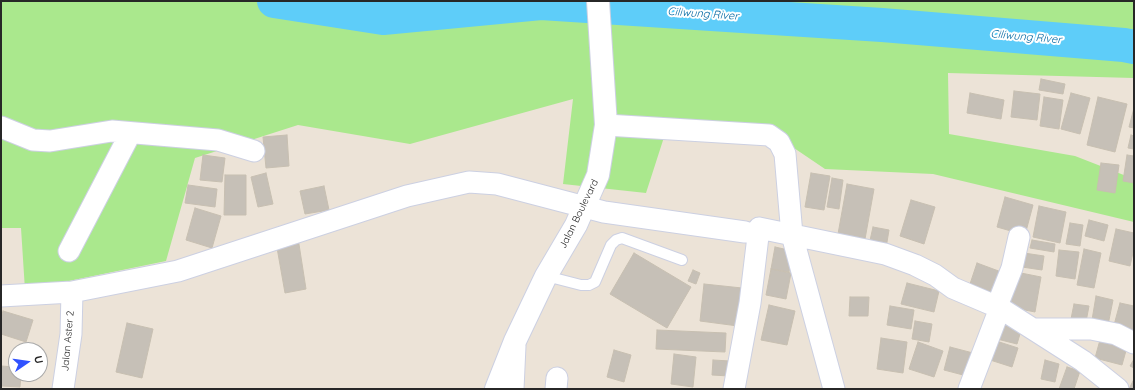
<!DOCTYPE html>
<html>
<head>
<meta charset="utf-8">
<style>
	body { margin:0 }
	#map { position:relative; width:1135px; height:390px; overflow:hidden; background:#ece3d7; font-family:Quicksand,sans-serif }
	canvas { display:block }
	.frame { position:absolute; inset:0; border:2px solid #272727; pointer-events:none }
	.north { position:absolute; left:8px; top:342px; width:40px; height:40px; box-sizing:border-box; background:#fff; border:1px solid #a9a9a9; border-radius:50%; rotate:77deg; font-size:11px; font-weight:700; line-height:16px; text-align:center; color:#272727 }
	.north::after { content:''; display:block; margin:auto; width:14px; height:18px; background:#3052ff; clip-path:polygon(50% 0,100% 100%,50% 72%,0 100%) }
</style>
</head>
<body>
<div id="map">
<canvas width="1135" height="390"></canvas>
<div class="frame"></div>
<div class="north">U</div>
</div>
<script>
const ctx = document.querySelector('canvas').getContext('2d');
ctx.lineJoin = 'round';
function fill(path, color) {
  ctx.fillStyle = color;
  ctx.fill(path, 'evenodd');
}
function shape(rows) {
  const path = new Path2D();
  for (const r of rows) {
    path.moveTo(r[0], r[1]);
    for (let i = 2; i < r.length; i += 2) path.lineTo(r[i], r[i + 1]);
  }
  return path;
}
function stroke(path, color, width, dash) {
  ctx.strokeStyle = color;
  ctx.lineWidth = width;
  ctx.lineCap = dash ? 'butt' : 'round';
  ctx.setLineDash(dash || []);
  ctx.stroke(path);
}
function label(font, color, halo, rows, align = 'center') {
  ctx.font = font + ' Quicksand,sans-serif';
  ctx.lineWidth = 4;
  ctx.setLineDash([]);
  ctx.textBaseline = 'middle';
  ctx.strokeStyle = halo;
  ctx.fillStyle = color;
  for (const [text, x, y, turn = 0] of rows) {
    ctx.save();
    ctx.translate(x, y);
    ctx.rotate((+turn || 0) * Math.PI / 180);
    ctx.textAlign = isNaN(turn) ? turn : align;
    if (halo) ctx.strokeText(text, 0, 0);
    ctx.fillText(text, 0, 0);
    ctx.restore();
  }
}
const green = shape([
	[1,1,1134,1,1134,78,948,73,949,134,1075,156,1134,179,1134,222,933,174,825,169,763,127,666,131,646,193,563,184,573,99,410,144,298,125,195,158,166,261,25,290,21,228,1,228]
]);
const river = shape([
	[274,1,383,18,541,3,882,25,1124,45,1134,47]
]);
const building = shape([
	[1041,79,1065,84,1063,94,1039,90,1041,79],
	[1014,91,1040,94,1037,120,1011,117,1014,91],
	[970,93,1004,100,1001,119,967,113,970,93],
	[1071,93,1090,98,1080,134,1061,129,1071,93],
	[1044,97,1063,100,1059,129,1040,126,1044,97],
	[1098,97,1127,104,1115,152,1087,145,1098,97],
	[1134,108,1134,128,1129,127,1134,108],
	[287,135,289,166,266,168,263,137,287,135],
	[1131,135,1134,136,1134,149,1128,148,1131,135],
	[203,155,225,158,222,182,200,180,203,155],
	[1127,155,1134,156,1134,183,1123,181,1127,155],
	[1101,163,1119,165,1115,193,1097,190,1101,163],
	[266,173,273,204,258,207,251,177,266,173],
	[811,173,830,176,824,210,805,207,811,173],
	[225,175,246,175,246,215,224,215,225,175],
	[832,178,843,180,839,209,827,207,832,178],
	[847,184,874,189,865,239,838,234,847,184],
	[188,185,217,189,215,207,185,203,188,185],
	[324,186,329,210,305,214,300,191,324,186],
	[1005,197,1033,205,1025,235,997,227,1005,197],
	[911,200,935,207,924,244,900,236,911,200],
	[1039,206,1066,212,1060,243,1033,237,1039,206],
	[195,208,221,216,212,248,186,240,195,208],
	[1089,220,1108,225,1104,241,1085,236,1089,220],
	[1070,223,1083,225,1080,246,1066,244,1070,223],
	[873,227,889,230,886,248,869,245,873,227],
	[1116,229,1134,233,1134,248,1130,266,1109,261,1116,229],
	[298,238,306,289,285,293,276,242,298,238],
	[1032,240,1055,244,1054,252,1030,248,1032,240],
	[775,247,793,251,789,272,771,269,775,247],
	[1084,249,1101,253,1094,288,1077,285,1084,249],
	[1059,250,1079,252,1075,279,1056,276,1059,250],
	[634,253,691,287,667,328,610,294,634,253],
	[1024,253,1044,256,1042,270,1022,267,1024,253],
	[977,263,1004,273,995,297,969,287,977,263],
	[771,269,791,273,786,299,766,295,771,269],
	[693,270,700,273,696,284,688,281,693,270],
	[1011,271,1041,277,1035,312,1005,306,1011,271],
	[907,283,939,291,934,312,901,304,907,283],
	[704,284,742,288,738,326,700,321,704,284],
	[1096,296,1113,300,1107,330,1091,326,1096,296],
	[850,297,869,297,868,316,849,316,850,297],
	[1120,303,1134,306,1134,330,1114,325,1120,303],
	[1074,304,1089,306,1085,327,1070,324,1074,304],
	[769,305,795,311,787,345,761,340,769,305],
	[890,306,914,310,911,329,887,325,890,306],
	[3,311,33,320,26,342,1,334,1,318,3,311],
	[1002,319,1023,324,1017,344,997,339,1002,319],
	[915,321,932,324,929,342,912,339,915,321],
	[127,323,153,329,142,378,116,372,127,323],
	[657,330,726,333,725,352,656,349,657,330],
	[881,338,907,342,903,373,877,369,881,338],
	[990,339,1018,348,1012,367,984,358,990,339],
	[1100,340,1127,347,1122,365,1095,358,1100,340],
	[918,342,943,351,934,377,909,369,918,342],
	[950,347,973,353,967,376,944,370,950,347],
	[614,350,631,355,624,382,607,377,614,350],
	[674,354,696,357,693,387,671,384,674,354],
	[1134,359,1134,368,1130,366,1134,359],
	[713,360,730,361,729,376,712,375,713,360],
	[1045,360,1059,364,1055,382,1041,379,1045,360],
	[1,366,16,367,16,374,21,374,20,387,1,386,1,366],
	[1067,367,1080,371,1074,389,1059,389,1067,367],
	[1133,381,1134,389,1129,389,1133,381]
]);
const lane = shape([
	[546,276,581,285,589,285,595,282,611,245,616,240,622,238,682,260]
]);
const street = shape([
	[606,125,769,135,779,142,785,154,792,235,834,389],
	[1,127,33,140,50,141,112,131,218,140,254,151],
	[69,251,130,134],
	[1,296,72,292,178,271,407,196,469,182,497,184,604,212,745,232],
	[997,306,1012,268,1019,237],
	[1035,329,1091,329,1116,334,1134,343],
	[63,389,71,334,72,292],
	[513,389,515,346],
	[556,389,557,378],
	[734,389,750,303,759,228,885,254,915,265,935,275,953,288,1000,308,1083,361,1118,389],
	[969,389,1000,308]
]);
const secondary = shape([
	[496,389,515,341,546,276,576,225,598,175,606,125,598,1]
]);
const streetNames = [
	["Jalan Boulevard",579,214,-64],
	["Jalan Aster 2",68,341,-85]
];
const waterNames = [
	["Ciliwung River",703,14,4],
	["Ciliwung River",1026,37,5]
];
fill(green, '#aae88d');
stroke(river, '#5ecdf9', 34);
fill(building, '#c6c0b7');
stroke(building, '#c7bfb1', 1);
stroke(lane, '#ccd0e2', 12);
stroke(street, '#ccd0e2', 23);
stroke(secondary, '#ccd0e2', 24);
stroke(lane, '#fff', 10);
stroke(street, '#fff', 21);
stroke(secondary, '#fff', 22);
label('10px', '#272727', '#fff', streetNames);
label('italic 11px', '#0167a1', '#fff', waterNames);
</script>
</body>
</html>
